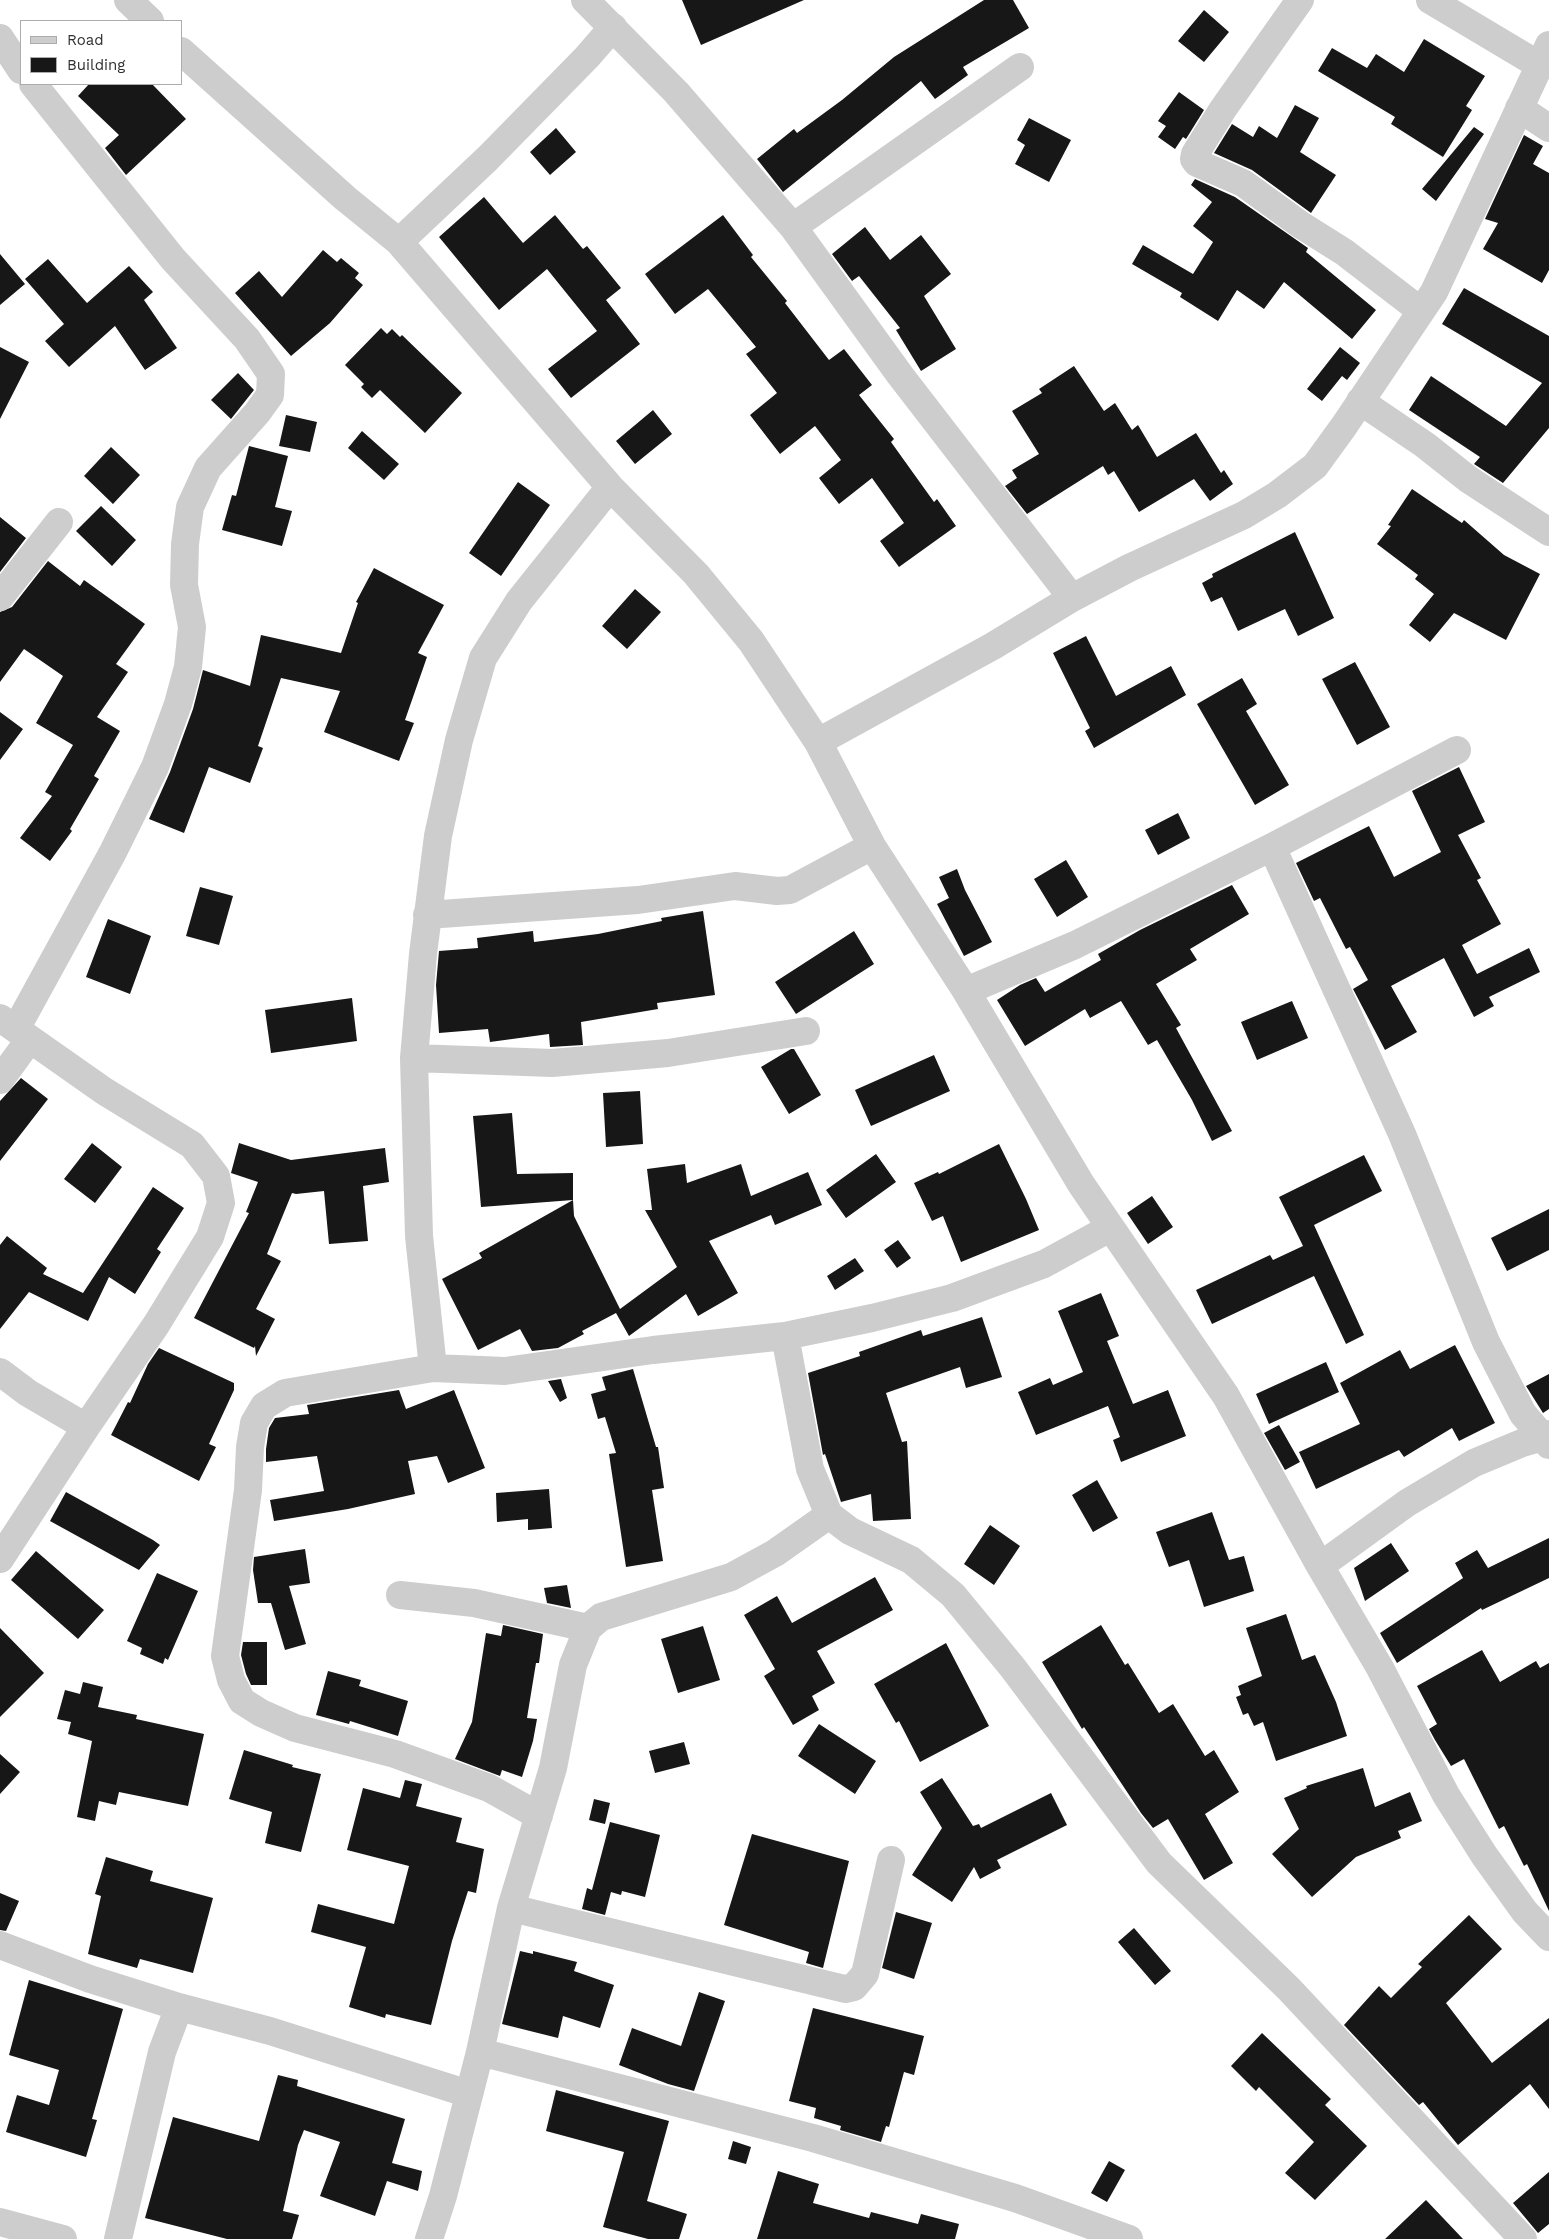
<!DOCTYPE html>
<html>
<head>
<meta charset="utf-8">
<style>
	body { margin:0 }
	#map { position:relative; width:1549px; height:2239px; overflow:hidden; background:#fff; font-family:"Work Sans",sans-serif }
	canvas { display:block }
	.legend { position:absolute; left:20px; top:20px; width:162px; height:65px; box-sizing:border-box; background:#fff; border:1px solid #acacac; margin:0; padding:6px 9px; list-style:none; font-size:15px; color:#303030 }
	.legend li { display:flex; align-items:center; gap:10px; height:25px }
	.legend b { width:25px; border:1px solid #acacac }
</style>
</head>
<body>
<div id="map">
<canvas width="1549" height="2239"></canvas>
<ul class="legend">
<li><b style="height:6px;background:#cdcdcd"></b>Road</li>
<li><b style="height:14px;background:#171717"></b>Building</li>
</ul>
</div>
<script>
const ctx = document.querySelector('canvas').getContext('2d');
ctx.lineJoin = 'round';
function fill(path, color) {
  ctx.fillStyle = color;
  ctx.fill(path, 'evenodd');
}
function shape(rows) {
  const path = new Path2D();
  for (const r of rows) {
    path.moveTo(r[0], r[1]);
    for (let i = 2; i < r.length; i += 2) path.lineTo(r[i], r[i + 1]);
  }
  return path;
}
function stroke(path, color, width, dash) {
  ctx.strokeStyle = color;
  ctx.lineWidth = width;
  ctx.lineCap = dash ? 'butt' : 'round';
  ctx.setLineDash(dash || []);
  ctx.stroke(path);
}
const building = shape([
	[682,0,804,0,701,45],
	[984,0,1013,0,1029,28,963,67,968,75,935,99,921,81,783,192,757,159,794,129,797,133,842,100,894,57],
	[1204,10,1229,32,1204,62,1178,41],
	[1424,39,1485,76,1466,106,1472,110,1443,157,1391,124,1395,117,1318,71,1332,48,1367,68,1376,54,1404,72],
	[89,84,152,84,186,119,126,175,105,148,119,135,78,96],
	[1179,92,1204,110,1186,139,1183,137,1175,149,1158,137,1166,126,1158,121],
	[1295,105,1319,118,1300,152,1336,175,1311,213,1252,170,1214,153,1232,124,1253,137,1259,126,1277,138],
	[1029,118,1071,140,1049,182,1015,164,1025,145,1017,140],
	[1474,127,1484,134,1436,201,1422,189],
	[556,128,576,152,550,175,530,152],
	[1524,135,1543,146,1533,164,1549,173,1549,270,1542,283,1483,249,1498,223,1485,219],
	[1195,179,1235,197,1308,248,1306,252,1376,310,1352,339,1284,282,1264,309,1237,290,1218,321,1180,297,1182,293,1132,264,1143,245,1193,274,1213,242,1193,226,1212,202,1191,185],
	[484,197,523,243,555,215,583,249,587,246,621,288,606,300,640,344,571,398,548,369,597,331,547,269,499,310,439,237],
	[723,215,753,255,751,257,787,301,785,303,829,360,844,349,872,385,859,395,894,439,891,442,934,502,937,499,956,526,899,567,880,541,904,523,872,478,839,504,819,478,841,460,815,426,780,454,750,415,777,393,746,354,756,347,708,289,675,314,645,274],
	[865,227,890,260,921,235,951,274,924,296,956,349,921,371,896,330,900,328,859,276,852,281,832,254],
	[323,250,337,262,341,258,359,273,355,278,363,285,330,323,291,356,235,293,259,271,282,297],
	[0,254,25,284,0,305],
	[48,259,87,303,129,266,153,292,144,300,177,348,145,370,115,326,69,367,45,341,64,324,25,279],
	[1464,288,1549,336,1549,428,1503,483,1474,464,1480,457,1409,410,1431,376,1506,426,1542,383,1442,324],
	[381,328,387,334,392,329,400,337,402,335,462,393,425,433,380,390,372,398,361,387,364,384,345,365],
	[0,347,29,362,0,419],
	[1340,347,1360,363,1347,380,1342,376,1322,401,1307,389],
	[1074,366,1104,411,1115,403,1132,430,1138,425,1157,457,1196,433,1221,473,1224,470,1233,484,1210,501,1194,479,1139,512,1114,471,1108,475,1103,466,1027,514,1005,486,1017,478,1012,470,1039,454,1012,411,1042,393,1039,389],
	[238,373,254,390,231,419,211,400],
	[653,410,672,434,635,464,616,441],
	[286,415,317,422,310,452,279,446],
	[362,431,399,464,384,480,348,448],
	[249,446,288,456,275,507,292,511,282,546,222,530,232,495,236,496],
	[111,447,140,475,113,504,84,476],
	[518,482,550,505,501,576,469,553],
	[1412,489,1462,523,1464,520,1504,555,1540,574,1506,640,1454,613,1430,642,1409,625,1434,594,1415,579,1418,575,1377,544,1391,526,1388,525],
	[101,506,136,540,112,566,76,531],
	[0,517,26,538,0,572],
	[1295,532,1334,618,1298,636,1285,609,1238,631,1222,597,1211,602,1202,583,1213,577,1212,574],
	[48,561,80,586,84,580,145,624,116,664,128,672,97,717,120,731,94,776,99,779,70,829,72,831,50,861,20,838,52,796,45,792,73,745,36,723,63,676,24,649,0,682,0,612,12,607],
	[374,568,444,605,418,653,427,657,405,720,414,723,399,761,324,732,340,691,281,678,258,746,263,748,250,783,209,767,184,833,149,819,170,772,193,709,203,670,250,686,261,635,341,653,358,603,356,602],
	[635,589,661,612,627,649,602,626],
	[1086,636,1116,696,1171,666,1186,695,1094,748,1085,731,1090,728,1053,653],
	[1355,662,1390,727,1357,745,1322,679],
	[1242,678,1257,704,1246,711,1289,785,1255,805,1197,704],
	[0,712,23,729,0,760],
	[1459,767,1485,822,1458,835,1481,878,1477,880,1501,924,1462,945,1477,974,1529,948,1540,972,1489,997,1494,1006,1474,1017,1444,958,1391,986,1417,1032,1385,1050,1353,989,1368,980,1350,947,1346,949,1320,898,1314,901,1296,863,1369,826,1394,877,1441,852,1412,791],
	[1178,813,1190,838,1158,855,1145,830],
	[1066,860,1088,897,1057,917,1034,879],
	[957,869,965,890,992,942,964,956,937,904,949,898,939,877],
	[1232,885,1249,914,1190,949,1197,960,1156,984,1181,1025,1176,1028,1232,1131,1212,1141,1192,1100,1157,1040,1148,1045,1121,1001,1090,1018,1085,1009,1025,1046,997,1000,1020,985,1036,978,1045,992,1101,960,1098,954,1140,930],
	[200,887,233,896,219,945,186,936],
	[703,911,715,995,657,1003,658,1009,581,1022,583,1045,550,1047,549,1034,490,1042,488,1029,439,1033,436,985,439,951,478,948,477,938,533,931,534,942,598,934,662,921,661,918],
	[108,919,151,936,130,994,86,977],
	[854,931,874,964,796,1014,775,982],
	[352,998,357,1041,271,1053,265,1010],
	[1292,1001,1308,1038,1257,1060,1241,1022],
	[791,1049,794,1049,821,1095,789,1114,761,1067],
	[934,1055,950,1091,871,1126,855,1090],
	[21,1078,48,1099,0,1161,0,1101],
	[640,1091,643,1144,606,1147,603,1093],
	[512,1113,517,1174,573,1173,573,1200,481,1207,473,1116],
	[92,1143,122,1167,95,1203,64,1179],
	[239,1143,291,1160,385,1148,389,1182,363,1186,368,1241,329,1244,324,1191,296,1194,292,1193,267,1254,281,1261,256,1309,275,1319,256,1356,255,1346,254,1348,194,1318,249,1213,246,1212,258,1182,231,1173],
	[999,1144,1026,1199,1039,1230,961,1262,943,1216,932,1221,914,1183,938,1172,939,1174],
	[876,1154,896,1182,846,1218,826,1190],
	[1364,1155,1382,1191,1314,1225,1364,1335,1346,1344,1314,1276,1212,1324,1196,1290,1270,1255,1273,1260,1303,1246,1279,1197],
	[685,1164,687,1183,741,1164,751,1196,808,1172,822,1205,775,1225,771,1215,709,1241,738,1293,698,1316,686,1294,629,1336,616,1313,582,1331,584,1334,558,1348,532,1351,520,1329,478,1350,442,1279,482,1258,479,1253,573,1200,574,1216,620,1309,677,1267,645,1210,652,1210,647,1169],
	[153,1187,184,1208,157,1249,161,1252,135,1294,109,1277,88,1321,29,1292,0,1329,0,1245,7,1236,47,1268,43,1274,83,1293],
	[1152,1196,1173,1227,1148,1244,1127,1213],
	[1549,1209,1549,1250,1507,1271,1491,1238],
	[898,1240,911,1258,897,1268,884,1250],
	[855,1258,864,1271,835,1290,827,1276],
	[1101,1293,1119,1336,1107,1341,1133,1404,1168,1390,1186,1436,1121,1462,1113,1440,1120,1437,1108,1406,1036,1435,1018,1392,1050,1378,1053,1385,1083,1372,1058,1311],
	[982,1317,1002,1377,966,1388,960,1367,886,1393,902,1442,907,1441,911,1519,873,1521,871,1494,841,1502,825,1454,823,1455,808,1373,860,1356,859,1352,921,1330,923,1336],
	[1455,1345,1495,1423,1459,1441,1452,1428,1404,1457,1399,1450,1316,1489,1299,1452,1360,1424,1340,1383,1400,1350,1410,1369],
	[159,1348,234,1383,234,1390,209,1444,216,1447,199,1481,111,1435,128,1402,130,1403,148,1364],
	[1326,1362,1339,1392,1269,1424,1256,1394],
	[633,1369,656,1447,658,1447,664,1488,652,1490,663,1561,626,1567,609,1454,616,1453,605,1417,598,1419,591,1394,606,1390,602,1377],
	[1549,1374,1549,1409,1543,1413,1526,1386],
	[561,1379,567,1398,560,1402,548,1381],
	[399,1390,406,1409,454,1390,485,1468,448,1483,437,1456,408,1461,415,1494,348,1509,274,1521,270,1500,324,1491,317,1456,266,1462,266,1449,269,1428,275,1418,309,1414,307,1405],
	[1279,1425,1300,1462,1285,1470,1264,1433],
	[1097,1480,1118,1518,1093,1532,1072,1495],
	[549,1489,552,1528,528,1530,528,1519,497,1522,496,1493],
	[66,1492,153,1540,160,1545,139,1570,50,1521],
	[1212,1512,1229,1560,1244,1556,1254,1591,1204,1607,1189,1560,1169,1567,1156,1532],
	[990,1525,1020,1546,994,1585,964,1564],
	[1549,1538,1549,1578,1482,1610,1481,1608,1397,1663,1380,1633,1463,1578,1455,1563,1477,1550,1488,1568],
	[1391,1543,1409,1571,1365,1601,1354,1568],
	[305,1549,310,1583,289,1586,306,1644,285,1650,271,1603,258,1603,253,1570,254,1557],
	[36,1551,104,1610,78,1639,11,1580],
	[157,1573,198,1591,168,1660,165,1658,163,1664,140,1654,142,1648,127,1641],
	[875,1577,893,1610,817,1651,835,1683,812,1696,819,1710,793,1725,764,1676,775,1669,744,1615,777,1596,792,1623],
	[567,1585,571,1608,547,1603,544,1588],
	[1286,1614,1302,1660,1315,1655,1336,1702,1347,1736,1276,1761,1263,1722,1254,1726,1248,1713,1243,1715,1236,1697,1241,1695,1238,1686,1262,1676,1246,1628],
	[503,1625,543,1634,539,1663,536,1663,527,1718,537,1719,533,1741,522,1777,502,1770,500,1776,455,1759,472,1722,486,1633,501,1636],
	[1101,1625,1125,1665,1128,1663,1159,1713,1173,1704,1205,1756,1214,1750,1239,1792,1205,1814,1233,1863,1204,1880,1168,1819,1153,1828,1141,1813,1084,1727,1082,1729,1042,1662],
	[703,1626,720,1680,678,1693,661,1639],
	[0,1628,44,1673,0,1717],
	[243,1642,267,1642,267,1685,251,1685,246,1674,241,1655],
	[946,1643,989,1726,920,1762,899,1721,896,1723,874,1684],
	[1482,1650,1500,1682,1536,1661,1540,1668,1549,1663,1549,1911,1527,1864,1524,1866,1504,1826,1499,1829,1464,1759,1451,1766,1435,1740,1429,1729,1437,1724,1417,1686],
	[328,1671,361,1680,359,1686,408,1701,398,1736,350,1721,349,1724,316,1715],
	[83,1682,103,1687,98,1707,137,1715,136,1719,204,1734,188,1806,119,1792,116,1805,99,1801,95,1821,77,1817,92,1741,68,1734,71,1722,57,1719,65,1690,80,1694],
	[819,1724,876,1761,855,1794,798,1756],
	[684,1742,690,1764,655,1773,649,1751],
	[244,1750,293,1765,292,1767,321,1774,301,1852,265,1843,272,1812,229,1799],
	[0,1754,20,1772,0,1794],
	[1363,1768,1375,1807,1410,1792,1422,1821,1398,1831,1401,1838,1356,1857,1312,1897,1272,1854,1299,1829,1284,1798,1307,1788,1306,1786],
	[942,1778,973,1826,979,1824,981,1828,1051,1793,1067,1825,997,1860,1001,1868,980,1879,974,1867,952,1902,912,1875,942,1828,920,1792],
	[405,1780,422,1784,416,1806,462,1818,456,1842,484,1849,476,1893,468,1891,452,1941,431,2025,386,2014,385,2018,349,2007,366,1947,311,1932,318,1904,394,1924,409,1866,347,1850,363,1788,400,1798],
	[594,1799,610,1803,605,1824,589,1820],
	[610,1822,660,1835,645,1897,622,1891,621,1895,611,1892,605,1915,582,1909,587,1888,592,1890],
	[752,1834,849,1861,823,1968,806,1963,809,1952,724,1925],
	[106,1857,153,1871,150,1881,213,1898,193,1973,140,1959,137,1968,88,1954,101,1896,95,1894],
	[0,1893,19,1901,6,1931,0,1930],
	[896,1912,932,1923,914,1979,882,1968],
	[1469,1915,1502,1949,1446,2003,1492,2063,1549,2018,1549,2109,1530,2084,1458,2145,1423,2102,1419,2105,1344,2025,1379,1986,1391,1998,1422,1967,1418,1964],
	[1134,1928,1171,1971,1155,1985,1118,1942],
	[520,1951,533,1954,533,1951,577,1962,574,1971,614,1985,600,2028,563,2016,558,2038,502,2024],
	[29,1980,123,2009,92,2119,97,2120,86,2157,6,2132,17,2095,49,2105,59,2070,9,2055],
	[699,1992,725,2001,694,2091,668,2084,619,2065,632,2028,681,2046],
	[813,2008,924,2036,914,2075,904,2072,889,2127,886,2126,881,2142,840,2130,841,2126,814,2118,816,2108,789,2101],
	[1262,2033,1331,2099,1325,2105,1367,2146,1315,2200,1285,2173,1314,2142,1259,2087,1256,2091,1231,2066],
	[278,2075,298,2080,297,2086,405,2119,392,2163,422,2171,418,2191,387,2181,375,2216,320,2196,340,2142,304,2130,298,2145,283,2211,299,2215,292,2239,227,2239,145,2218,173,2117,259,2141],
	[556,2090,669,2121,647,2201,687,2214,679,2239,648,2239,603,2227,624,2152,546,2131],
	[733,2141,751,2147,746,2164,728,2159],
	[1109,2161,1125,2170,1107,2202,1091,2193],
	[778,2171,819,2184,813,2203,869,2218,871,2212,918,2224,921,2214,959,2224,955,2239,757,2239],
	[1549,2172,1549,2224,1538,2233,1513,2203],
	[1426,2200,1463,2239,1385,2239]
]);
const minor = shape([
	[128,0,150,21],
	[585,0,676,92,793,227,900,375,1072,598],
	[1300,0,1223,109,1195,154,1194,159,1197,163,1243,183,1301,225,1344,252,1421,311],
	[1430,0,1539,65],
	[0,38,21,70],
	[181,51,345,198,399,242,610,487,696,574,751,641,818,742,872,846,966,991,1081,1184,1226,1396,1320,1566,1380,1668,1446,1795,1484,1855,1525,1912,1549,1937],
	[1519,108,1549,128],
	[793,227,1020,67],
	[399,242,488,158,587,57,613,27],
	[1360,401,1425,445,1468,479,1549,532],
	[0,597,59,522],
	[818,742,993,646,1072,598,1129,568,1244,515,1277,495,1315,466,1344,426,1434,292,1549,45],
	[1272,847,1402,1134,1486,1342,1523,1414,1543,1437,1549,1434],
	[427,915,638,900,735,886,777,891,790,890,872,846],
	[966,991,1075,945,1272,847,1457,750],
	[0,1018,104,1091,192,1145,216,1176,221,1203,210,1237,156,1325,86,1427],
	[16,1029,113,852,155,767,178,704,188,667,192,627,184,585,185,544,190,507,208,468,257,413,270,395,271,374,247,339,173,259,33,84],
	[414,1058,552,1063,668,1053,806,1031],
	[0,1080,30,1039],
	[785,1336,810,1469,829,1515,850,1531,911,1560,953,1595,1013,1668,1159,1863,1289,1989,1523,2239],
	[433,1368,419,1236,414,1058,423,954,438,836,459,740,483,658,519,601,610,487],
	[0,1372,28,1393,86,1427,0,1559],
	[1320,1566,1407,1503,1474,1463,1522,1443,1543,1437,1549,1445],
	[400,1595,474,1603,588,1628],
	[539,1816,489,1788,395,1754,295,1728,261,1713,242,1701,231,1680,225,1656,248,1490,250,1447,254,1423,264,1406,285,1393,433,1368,505,1371,653,1350,785,1336,872,1318,952,1298,1044,1264,1110,1228],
	[511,1908,845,1989,854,1987,865,1974,891,1860],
	[0,1945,90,1979,179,2007,270,2031,469,2094],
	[480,2052,813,2138,1015,2198,1129,2239],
	[0,2222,63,2239],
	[118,2239,162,2052,179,2007],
	[429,2239,443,2196,480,2052,511,1908,553,1768,573,1665,588,1628,601,1617,731,1577,775,1553,829,1515]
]);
fill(building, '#171717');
stroke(minor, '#cdcdcd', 28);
</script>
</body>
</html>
